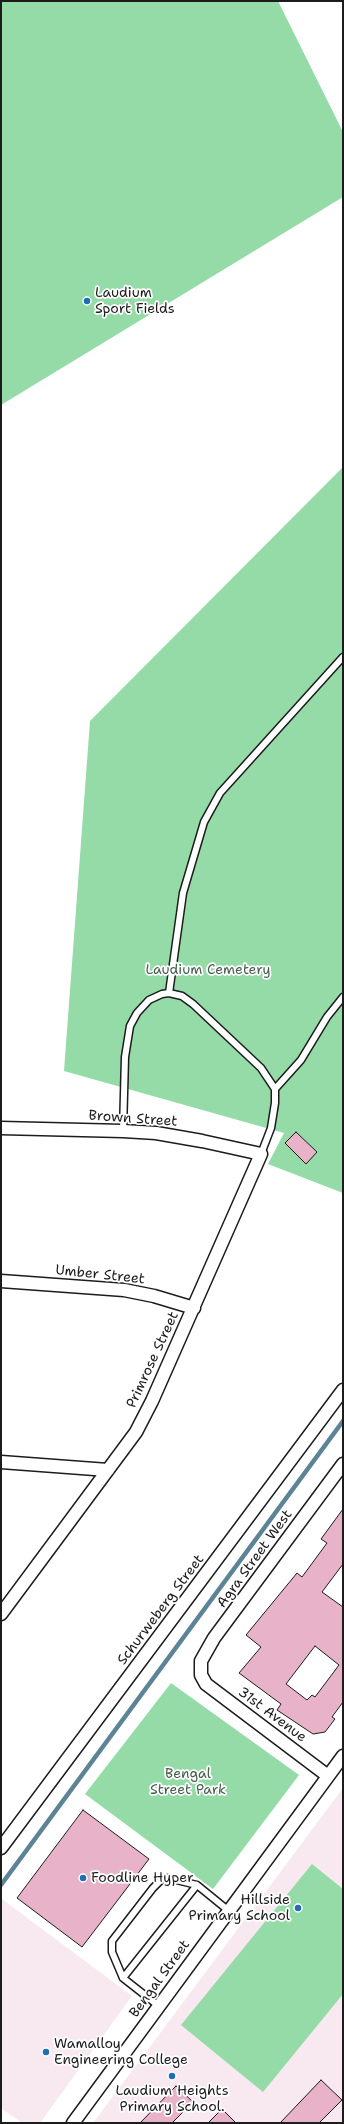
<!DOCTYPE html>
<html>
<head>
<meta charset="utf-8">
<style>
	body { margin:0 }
	#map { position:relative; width:344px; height:2124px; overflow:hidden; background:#fff; font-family:"Shantell Sans",sans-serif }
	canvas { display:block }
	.frame { position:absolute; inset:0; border:2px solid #1c1c1c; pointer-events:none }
</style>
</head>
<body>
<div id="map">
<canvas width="344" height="2124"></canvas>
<div class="frame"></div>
</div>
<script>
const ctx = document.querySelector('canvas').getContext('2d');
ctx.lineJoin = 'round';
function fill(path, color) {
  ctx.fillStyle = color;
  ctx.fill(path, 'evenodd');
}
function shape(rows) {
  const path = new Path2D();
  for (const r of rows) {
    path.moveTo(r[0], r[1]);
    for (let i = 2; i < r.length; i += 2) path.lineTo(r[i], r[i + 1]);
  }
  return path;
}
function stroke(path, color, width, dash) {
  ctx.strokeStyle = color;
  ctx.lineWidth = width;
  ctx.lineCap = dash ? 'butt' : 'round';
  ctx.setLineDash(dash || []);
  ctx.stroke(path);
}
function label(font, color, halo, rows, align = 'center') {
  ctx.font = font + ' "Shantell Sans",sans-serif';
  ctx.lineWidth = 3.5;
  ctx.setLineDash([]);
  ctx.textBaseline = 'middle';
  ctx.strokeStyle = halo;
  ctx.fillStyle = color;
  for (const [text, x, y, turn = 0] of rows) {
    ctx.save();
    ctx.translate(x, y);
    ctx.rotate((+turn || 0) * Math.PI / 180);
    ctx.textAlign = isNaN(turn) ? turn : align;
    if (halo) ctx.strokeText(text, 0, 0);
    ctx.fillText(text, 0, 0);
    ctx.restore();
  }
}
const built = shape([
	[343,1788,343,2123,93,2123,164,2028],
	[2,1899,132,1996,40,2123,22,2123,1,2108]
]);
const green = shape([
	[1,1,278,1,343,132,343,197,1,405],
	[343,467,343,1193,268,1164,284,1133,64,1071,90,721],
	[171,1683,299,1775,213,1889,85,1794],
	[312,1864,343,1889,343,1994,263,2092,181,2025]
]);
const stream = shape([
	[1,1885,343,1421]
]);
const building = shape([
	[296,1132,317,1152,306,1164,285,1143,296,1132],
	[343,1509,343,1564,322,1592,343,1607,343,1702,332,1717,335,1719,325,1732,313,1734,277,1710,281,1704,239,1673,261,1647,246,1635,297,1573,302,1577,327,1543,321,1539,343,1509],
	[315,1646,339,1665,315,1697,312,1695,307,1700,286,1684,315,1646],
	[83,1810,149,1859,82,1947,17,1898,83,1810],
	[321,2080,342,2100,319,2123,280,2123,321,2080],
	[176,2086,193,2102,172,2123,140,2123,176,2086],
	[222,2109,236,2123,208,2123,222,2109]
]);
const lane = shape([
	[169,993,183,893,204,822,220,793,343,657],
	[275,1089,301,1060,327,1017,343,997],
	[123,1131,125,1057,130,1026,137,1013,149,1000,162,994,169,993,182,996,193,1004,261,1068,275,1089],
	[261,1154,271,1128,275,1103,275,1089],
	[123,1978,197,1885],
	[160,2007,123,1978,112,1952,112,1941,153,1888,161,1880,168,1878,197,1885,229,1911]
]);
const street = shape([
	[1,1128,123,1131,156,1133,202,1141,261,1154,152,1401,136,1432,1,1614],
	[1,1281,124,1290,154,1296,194,1308],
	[1,1462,108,1470],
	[328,1776,206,1684,201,1675,201,1661,214,1638,343,1464],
	[1,1848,343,1390],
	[73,2123,343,1756]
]);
const markers = [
	[87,301,4,"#1f6fb2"],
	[83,1878,4,"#1f6fb2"],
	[298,1908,4,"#1f6fb2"],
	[46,2052,4,"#1f6fb2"],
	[172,2076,4,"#1f6fb2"]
];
const poiNames = [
	["Laudium",95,293],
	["Sport Fields",95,309],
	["Foodline Hyper",91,1878],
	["Hillside",290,1900,"right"],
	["Primary School",290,1916,"right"],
	["Wamalloy",54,2044],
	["Engineering College",54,2060],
	["Laudium Heights",172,2091,"center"],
	["Primary School.",172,2107,"center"]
];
const parkNames = [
	["Laudium Cemetery",208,970],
	["Bengal",188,1774],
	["Street Park",188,1790]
];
const streetNames = [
	["Brown Street",133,1119,4],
	["Umber Street",100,1275,6],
	["Primrose Street",153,1360,-65],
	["Agra Street West",255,1559,-54],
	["Schurweberg Street",161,1610,-53],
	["31st Avenue",272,1715,37],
	["Bengal Street",160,1979,-54]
];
fill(built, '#f8e8ef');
fill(green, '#94dba8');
stroke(stream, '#5d8396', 4.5);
fill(building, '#e8b2c9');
stroke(building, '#1c1c1c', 1);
stroke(lane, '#1c1c1c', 9);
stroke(street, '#1c1c1c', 15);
stroke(lane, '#fff', 6);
stroke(street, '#fff', 12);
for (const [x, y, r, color] of markers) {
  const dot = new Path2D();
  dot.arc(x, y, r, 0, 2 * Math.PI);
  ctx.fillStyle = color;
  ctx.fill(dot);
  stroke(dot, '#fff', 1.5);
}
label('14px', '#1c1c1c', '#fff', poiNames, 'left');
label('14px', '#465f4d', '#fff', parkNames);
label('14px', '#1c1c1c', '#fff', streetNames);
</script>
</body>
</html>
